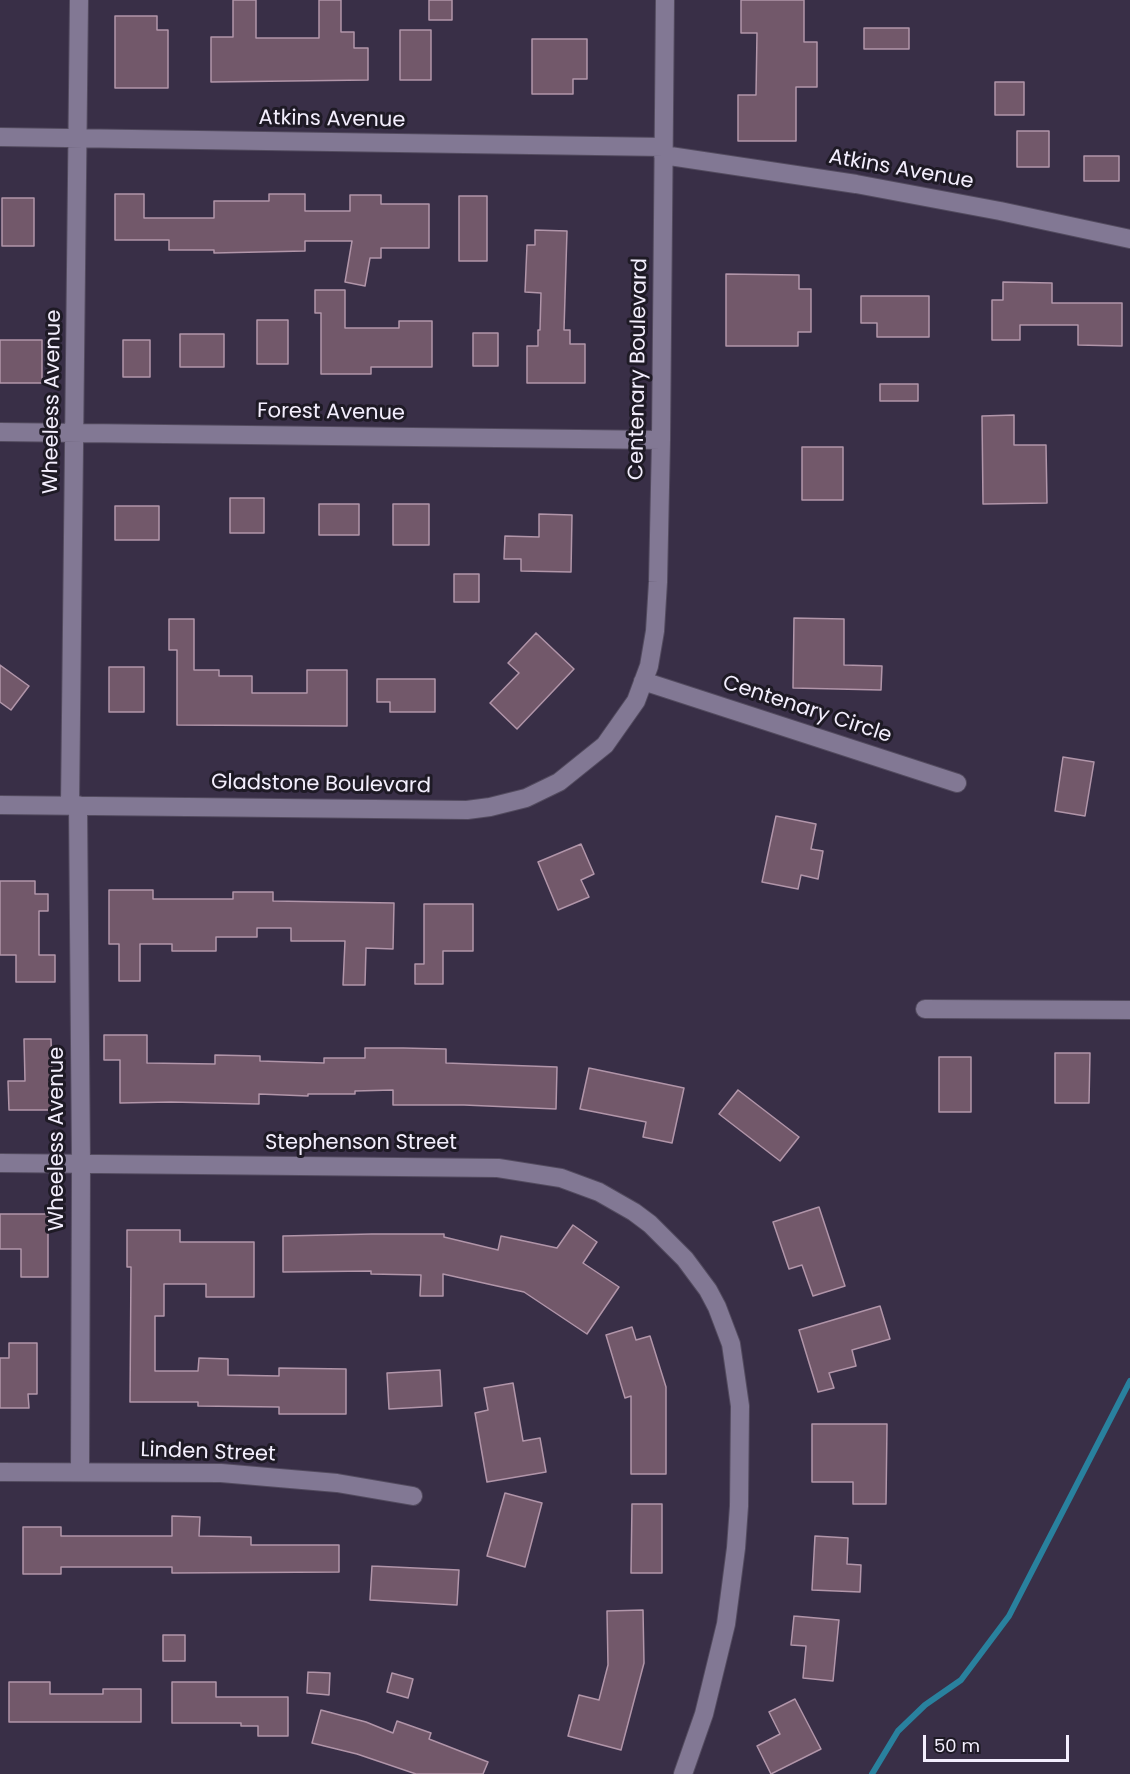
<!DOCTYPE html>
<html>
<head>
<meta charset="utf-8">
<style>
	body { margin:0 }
	#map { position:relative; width:1130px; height:1774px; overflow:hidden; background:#392f47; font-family:Poppins,sans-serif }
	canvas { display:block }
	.scale { position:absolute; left:923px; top:1735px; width:146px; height:27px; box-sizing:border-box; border:3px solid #f3eefd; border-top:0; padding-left:8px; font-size:18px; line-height:21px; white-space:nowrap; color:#f3eefd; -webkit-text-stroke:4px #1e1a25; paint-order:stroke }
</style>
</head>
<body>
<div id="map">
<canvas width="1130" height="1774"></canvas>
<div class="scale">50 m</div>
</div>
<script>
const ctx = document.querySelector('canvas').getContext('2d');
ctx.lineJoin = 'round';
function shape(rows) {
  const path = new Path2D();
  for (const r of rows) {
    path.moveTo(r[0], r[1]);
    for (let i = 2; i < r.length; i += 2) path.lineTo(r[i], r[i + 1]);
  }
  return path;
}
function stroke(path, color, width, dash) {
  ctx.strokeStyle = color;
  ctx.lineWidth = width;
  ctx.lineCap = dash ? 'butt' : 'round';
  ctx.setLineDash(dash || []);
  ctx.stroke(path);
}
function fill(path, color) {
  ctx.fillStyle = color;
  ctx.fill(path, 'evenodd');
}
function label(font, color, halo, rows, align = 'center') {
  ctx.font = font + ' Poppins,sans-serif';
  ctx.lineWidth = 6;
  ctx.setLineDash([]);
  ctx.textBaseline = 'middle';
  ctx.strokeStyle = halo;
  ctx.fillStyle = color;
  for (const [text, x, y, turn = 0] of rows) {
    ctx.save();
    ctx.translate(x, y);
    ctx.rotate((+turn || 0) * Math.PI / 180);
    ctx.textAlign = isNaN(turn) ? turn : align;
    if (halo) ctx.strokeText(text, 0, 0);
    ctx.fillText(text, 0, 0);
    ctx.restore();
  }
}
const stream = shape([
	[872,1774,898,1731,925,1705,961,1680,1009,1616,1130,1381]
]);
const building = shape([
	[233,0,256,0,256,38,319,38,319,0,341,0,341,32,354,32,354,48,368,48,368,80,211,82,211,37,233,37,233,0],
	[429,0,452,0,452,20,429,20,429,0],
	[741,0,804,0,804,42,817,42,817,87,796,87,796,141,738,141,738,95,756,95,757,33,741,33,741,0],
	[115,16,157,16,157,30,168,30,168,88,115,88,115,16],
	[864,28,909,28,909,49,864,49,864,28],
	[400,30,431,30,431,80,400,80,400,30],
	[532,39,587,39,587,79,573,79,573,94,532,94,532,39],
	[995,82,1024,82,1024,115,995,115,995,82],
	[1017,131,1049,131,1049,167,1017,167,1017,131],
	[1084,156,1119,156,1119,181,1084,181,1084,156],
	[115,194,144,194,144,218,214,218,214,201,269,201,269,194,305,194,305,211,350,211,350,195,381,195,381,204,429,204,429,248,381,248,381,258,370,258,365,286,345,282,352,241,305,241,305,251,214,253,214,250,169,250,169,240,115,240,115,194],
	[459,196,487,196,487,261,459,261,459,196],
	[2,198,34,198,34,246,2,246,2,198],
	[535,230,567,231,564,330,570,330,570,344,585,344,585,383,527,383,527,346,538,346,538,330,540,330,541,293,525,292,527,245,535,245,535,230],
	[726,274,799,275,799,289,811,289,811,332,798,332,798,346,726,346,726,274],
	[1003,282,1052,283,1052,303,1122,303,1122,346,1078,345,1078,325,1020,325,1020,340,992,340,992,300,1003,300,1003,282],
	[315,290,345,290,345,328,399,328,399,321,432,321,432,367,371,367,371,374,321,374,321,313,315,313,315,290],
	[861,296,929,296,929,337,877,337,877,323,861,323,861,296],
	[257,320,288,320,288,364,257,364,257,320],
	[473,333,498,333,498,366,473,366,473,333],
	[180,334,224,334,224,367,180,367,180,334],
	[0,340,42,340,42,383,0,383,0,340],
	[123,340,150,340,150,377,123,377,123,340],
	[880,384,918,384,918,401,880,401,880,384],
	[1014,415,1014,445,1046,445,1047,503,983,504,982,416,1014,415],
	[802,447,843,447,843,500,802,500,802,447],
	[230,498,264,498,264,533,230,533,230,498],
	[319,504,359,504,359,535,319,535,319,504],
	[393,504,429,504,429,545,393,545,393,504],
	[115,506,159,506,159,540,115,540,115,506],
	[539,514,572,515,571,572,521,571,521,559,504,559,505,536,539,537,539,514],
	[454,574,479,574,479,602,454,602,454,574],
	[794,618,844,619,844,665,882,666,881,690,793,688,794,618],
	[169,619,194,619,194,670,219,670,219,676,252,676,252,693,307,693,307,670,347,670,347,726,177,725,177,650,169,650,169,619],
	[536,633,574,669,517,729,490,703,519,673,508,663,536,633],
	[0,665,29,686,11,710,0,702,0,665],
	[109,667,144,667,144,712,109,712,109,667],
	[377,679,435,679,435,712,390,712,390,702,377,702,377,679],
	[1063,757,1094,762,1085,816,1055,811,1063,757],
	[776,816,816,824,811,849,823,851,818,879,801,875,798,889,762,882,776,816],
	[581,844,594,874,581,880,589,897,558,910,538,862,581,844],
	[0,881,35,881,35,894,48,894,48,911,39,911,39,955,55,955,55,982,16,982,16,955,0,955,0,881],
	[109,890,153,890,153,899,233,899,233,892,273,892,273,901,394,903,393,949,366,948,365,985,343,985,345,941,291,941,291,928,257,928,257,937,216,937,216,951,172,951,172,944,140,944,140,981,119,981,119,944,109,944,109,890],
	[424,904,473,904,473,951,443,951,443,984,415,984,415,964,424,964,424,904],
	[104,1035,147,1035,147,1063,215,1064,215,1055,260,1056,260,1061,324,1063,324,1058,365,1058,365,1048,403,1048,446,1049,446,1063,557,1067,556,1109,464,1105,393,1105,393,1090,355,1091,355,1094,308,1094,308,1096,259,1094,259,1104,171,1102,120,1103,120,1060,104,1060,104,1035],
	[24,1039,51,1039,53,1110,9,1110,8,1081,25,1081,24,1039],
	[1055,1053,1090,1053,1089,1103,1055,1103,1055,1053],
	[939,1057,971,1057,971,1112,939,1112,939,1057],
	[589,1068,684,1088,672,1143,643,1137,646,1122,580,1109,589,1068],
	[738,1090,799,1137,780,1161,719,1114,738,1090],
	[819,1207,845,1286,813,1296,802,1265,789,1269,773,1222,819,1207],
	[0,1214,48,1214,48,1277,21,1277,21,1249,0,1249,0,1214],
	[573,1225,597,1242,583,1263,619,1287,587,1334,524,1292,443,1274,443,1296,420,1296,421,1275,371,1274,371,1271,283,1272,283,1236,372,1234,444,1234,444,1237,498,1250,501,1236,557,1248,573,1225],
	[127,1230,180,1230,180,1242,254,1242,254,1297,206,1297,206,1284,164,1284,164,1316,155,1316,155,1371,198,1371,199,1358,228,1359,228,1375,279,1376,279,1368,346,1369,346,1414,279,1414,279,1407,198,1406,198,1402,130,1402,131,1267,127,1267,127,1230],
	[880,1306,890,1339,852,1350,856,1366,829,1373,834,1388,818,1392,799,1330,880,1306],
	[632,1327,636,1340,650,1336,666,1387,666,1474,631,1474,631,1396,625,1398,606,1335,632,1327],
	[9,1343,37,1343,37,1394,28,1394,29,1408,0,1408,0,1358,9,1358,9,1343],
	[440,1370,442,1406,389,1409,387,1373,440,1370],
	[513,1383,523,1441,540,1438,546,1472,487,1482,475,1413,488,1410,484,1388,513,1383],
	[812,1424,887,1424,886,1504,853,1504,853,1482,812,1482,812,1424],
	[505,1493,542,1503,525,1567,487,1556,505,1493],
	[632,1504,662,1504,662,1573,631,1573,632,1504],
	[172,1516,200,1517,199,1536,251,1537,251,1545,339,1545,339,1572,172,1573,172,1567,61,1567,61,1574,23,1574,23,1527,61,1527,61,1536,172,1536,172,1516],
	[815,1536,848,1538,847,1564,861,1565,860,1592,812,1590,815,1536],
	[372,1566,459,1570,457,1605,370,1600,372,1566],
	[643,1610,644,1663,621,1750,568,1736,579,1695,599,1700,608,1665,607,1611,643,1610],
	[794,1616,839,1620,833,1681,803,1678,806,1646,791,1645,794,1616],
	[163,1635,185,1635,185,1661,163,1661,163,1635],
	[308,1672,330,1673,329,1695,307,1693,308,1672],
	[392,1673,413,1679,408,1698,387,1692,392,1673],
	[9,1682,50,1682,50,1694,103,1694,103,1689,141,1689,141,1722,9,1722,9,1682],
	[172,1682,216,1682,216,1697,288,1697,288,1736,258,1736,258,1726,241,1726,241,1723,172,1723,172,1682],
	[795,1699,821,1749,771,1774,757,1746,780,1734,769,1712,795,1699],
	[321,1710,366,1722,393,1733,397,1721,431,1733,429,1739,488,1762,483,1774,416,1774,357,1754,312,1743,321,1710]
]);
const minor = shape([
	[0,137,663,147],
	[663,155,856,184,1000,211,1130,239],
	[0,432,661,440],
	[643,681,957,783],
	[0,805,467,810,490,807,526,798,559,782,605,745,636,701,649,666,655,631,658,582,661,440,665,0],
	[70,805,79,0],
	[78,805,81,1164,80,1472],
	[925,1009,1130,1010],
	[0,1163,498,1168,561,1178,599,1192,634,1212,650,1224,685,1259,708,1290,717,1307,731,1344,740,1406,739,1506,736,1548,726,1624,704,1714,683,1774],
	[0,1472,221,1473,337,1483,413,1496]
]);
const streetNames = [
	["Atkins Avenue",332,120,1],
	["Atkins Avenue",901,170,10],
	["Centenary Boulevard",639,369,-89],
	["Wheeless Avenue",53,402,-89],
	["Forest Avenue",331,413,1],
	["Centenary Circle",807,710,18],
	["Gladstone Boulevard",321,785,1],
	["Wheeless Avenue",58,1139,-90],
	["Stephenson Street",361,1144],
	["Linden Street",208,1453,2]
];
stroke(stream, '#29819e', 6);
fill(building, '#72586a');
stroke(building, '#b195a9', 1.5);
stroke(minor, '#534b5f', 20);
stroke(minor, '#827894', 18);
label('21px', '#f3eefd', '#1e1a25', streetNames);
</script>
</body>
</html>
